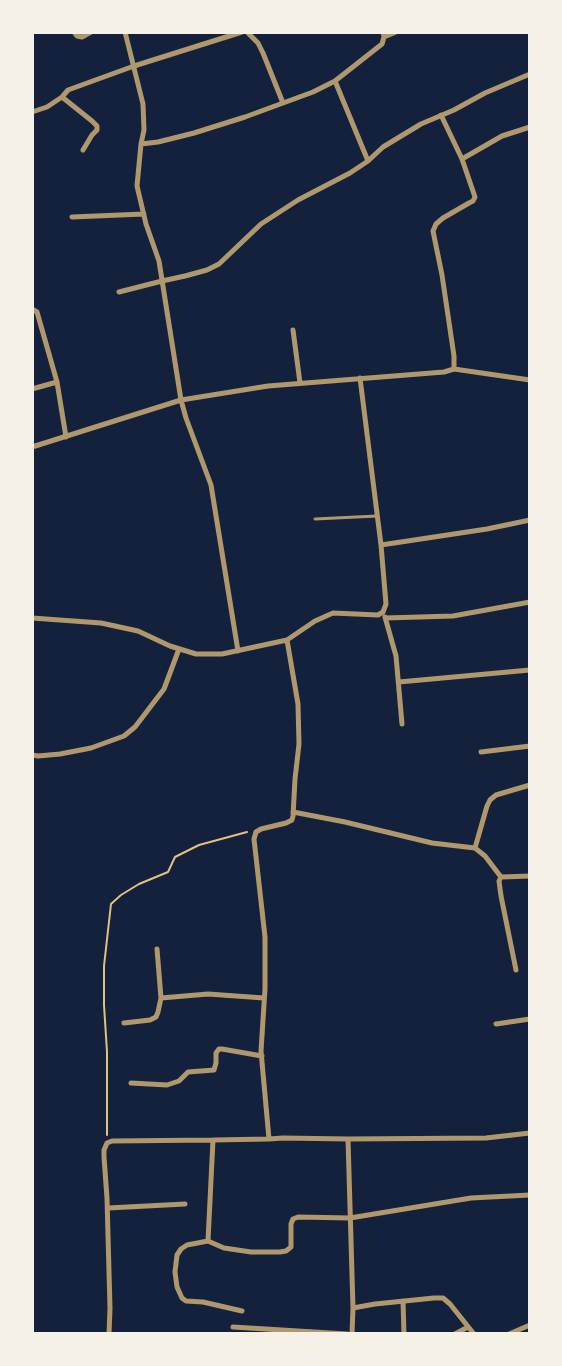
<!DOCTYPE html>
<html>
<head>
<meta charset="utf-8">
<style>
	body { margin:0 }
	#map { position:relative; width:562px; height:1366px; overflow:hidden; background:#14213d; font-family:"Alegreya Sans",sans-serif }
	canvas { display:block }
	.frame { position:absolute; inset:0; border:34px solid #f6f1e7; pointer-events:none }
</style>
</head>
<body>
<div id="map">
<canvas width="562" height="1366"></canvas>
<div class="frame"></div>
</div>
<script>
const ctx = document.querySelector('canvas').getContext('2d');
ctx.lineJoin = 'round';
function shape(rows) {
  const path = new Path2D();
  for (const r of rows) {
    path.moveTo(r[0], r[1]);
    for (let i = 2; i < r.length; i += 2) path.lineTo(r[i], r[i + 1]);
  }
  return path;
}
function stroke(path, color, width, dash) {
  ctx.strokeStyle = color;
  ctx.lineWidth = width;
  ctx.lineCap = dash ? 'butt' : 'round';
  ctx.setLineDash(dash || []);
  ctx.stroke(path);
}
const path = shape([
	[107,1135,107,1052,104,1005,104,966,111,904,121,895,139,884,168,872,175,857,199,845,247,832]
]);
const service = shape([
	[315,519,377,516]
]);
const minor = shape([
	[74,32,77,36,82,37,91,32],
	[247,32,258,43,263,53,283,103],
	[384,37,396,32],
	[335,81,382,44,384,37,383,32],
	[62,97,92,121,97,126,97,130,92,135,83,150],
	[32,112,47,107,62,97,68,90,134,66,242,32],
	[441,115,462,159],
	[141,144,158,142,194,133,245,117,313,92,335,81,368,161],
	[72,217,144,214],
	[119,292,162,281,185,276,207,270,219,264,261,224,298,200,350,173,368,161,383,147,421,124,454,110,485,93,530,74],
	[32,309,37,312,57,382,66,437],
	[293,330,300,383],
	[454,369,530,380],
	[360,378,381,545],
	[32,389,57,382],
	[32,447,181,400,159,261,146,224,137,186,141,144,144,130,143,104,125,32],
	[385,617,396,656,402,724],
	[32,618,101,623,138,631,170,646,196,654,222,654,287,640,298,704,299,744,295,779,293,816,292,820,286,823,261,829,256,832,254,839,265,937,265,989,261,1051,269,1139],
	[385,618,453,616,530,602],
	[287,640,315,621,333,613,378,615,383,612,386,604,381,545,487,529,530,520],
	[238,651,211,485,186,418,181,400,268,386,444,372,454,369,454,356,442,275,433,231,436,224,443,218,469,203,473,201,475,197,462,159,502,136,530,127],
	[399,682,530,670],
	[481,752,530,746],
	[32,755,38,756,60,754,91,748,124,736,135,727,164,689,179,649],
	[293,812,345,822,432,843,475,848,485,856,501,877,530,876],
	[475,848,487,806,490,800,496,795,530,785],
	[501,877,499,881,501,896,516,970],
	[161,998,208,994,264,998],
	[124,1023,150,1020,156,1017,158,1012,161,998,157,949],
	[496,1024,530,1019],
	[131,1083,167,1085,179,1081,188,1072,214,1070,216,1063,216,1053,219,1049,222,1049,262,1056],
	[348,1139,353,1308,352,1334],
	[108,1208,185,1204],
	[208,1241,213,1140],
	[403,1301,404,1334],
	[353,1308,375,1304,434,1298,443,1298,450,1304,474,1334],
	[242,1311,203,1302,186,1301,182,1298,177,1287,175,1272,177,1255,181,1249,187,1245,208,1241,224,1248,251,1252,280,1252,286,1251,291,1247,291,1224,293,1219,298,1217,350,1218,471,1198,530,1195],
	[233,1327,347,1334],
	[109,1334,110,1308,107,1198,104,1157,104,1150,107,1143,112,1141,213,1140,269,1139,283,1138,348,1139,486,1138,530,1133],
	[455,1334,468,1327],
	[509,1334,530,1325]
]);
stroke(path, '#e5c07b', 2);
stroke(service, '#b1986c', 3);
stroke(minor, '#b1986c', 5);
</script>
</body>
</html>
